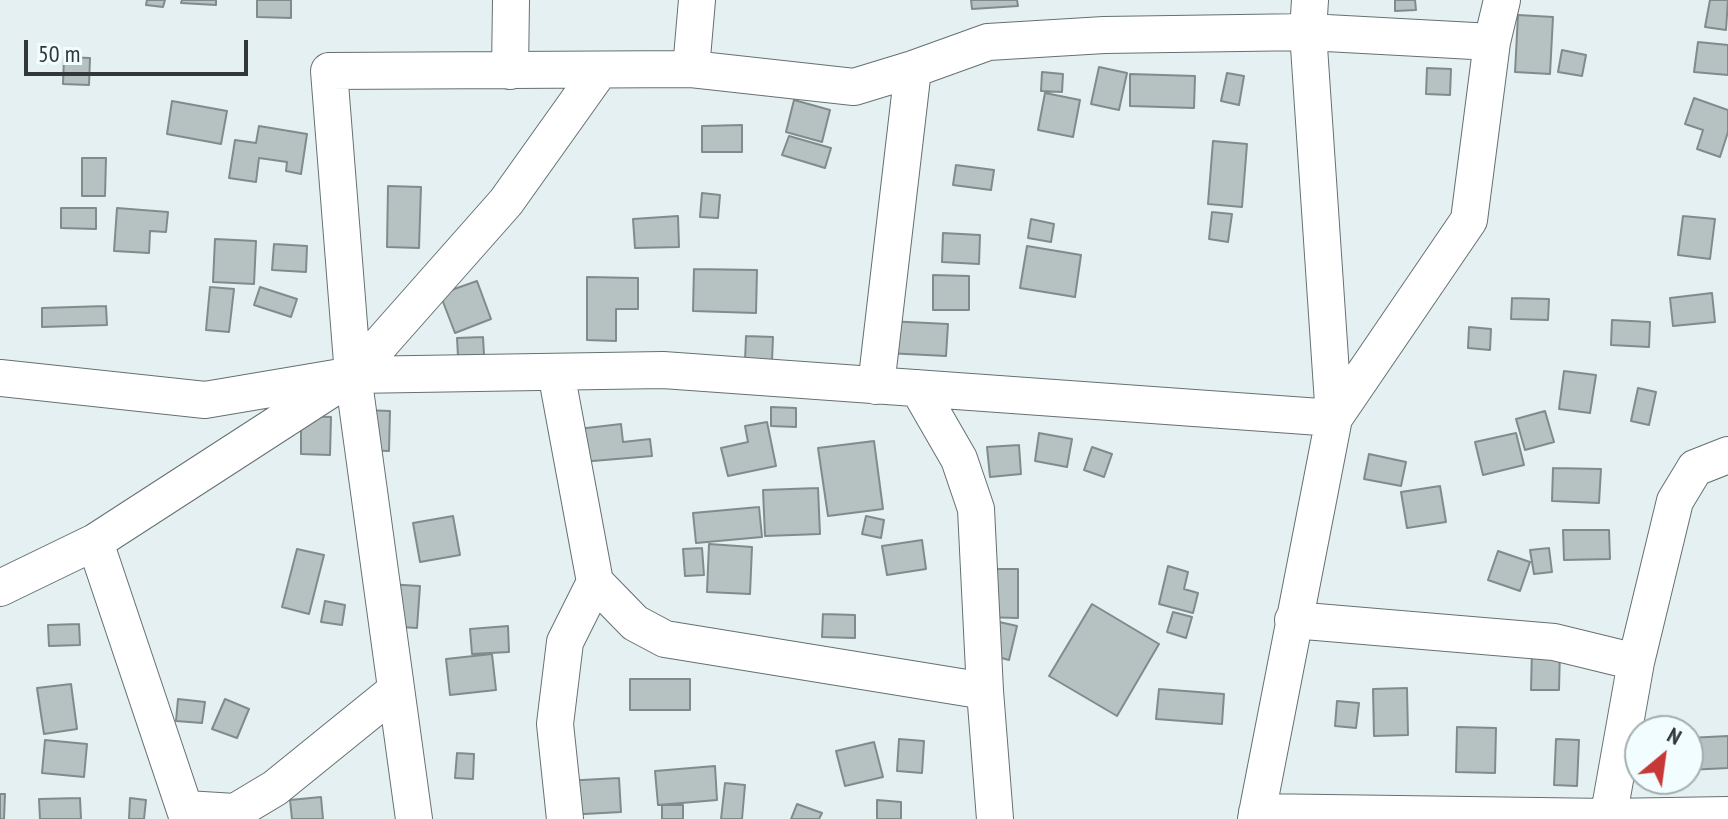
<!DOCTYPE html>
<html>
<head>
<meta charset="utf-8">
<style>
	body { margin:0 }
	#map { position:relative; width:1728px; height:819px; overflow:hidden; background:#e4f0f1; font-family:"PT Sans Narrow",sans-serif }
	canvas { display:block }
	.north { position:absolute; left:1624px; top:715px; width:80px; height:80px; box-sizing:border-box; background:#f1fdfe; border:2px solid #a5aeaf; border-radius:50%; rotate:29deg; font-size:22px; font-weight:700; line-height:32px; text-align:center; color:#333738 }
	.north::after { content:''; display:block; margin:auto; width:28px; height:36px; background:#c73837; clip-path:polygon(50% 0,100% 100%,50% 72%,0 100%) }
	.scale { position:absolute; left:24px; top:40px; width:224px; height:36px; box-sizing:border-box; border:4px solid #333738; border-top:0; padding-left:10px; font-size:24px; line-height:28px; white-space:nowrap; color:#333738; -webkit-text-stroke:6px #f1fdfe; paint-order:stroke }
</style>
</head>
<body>
<div id="map">
<canvas width="1728" height="819"></canvas>
<div class="north">N</div>
<div class="scale">50 m</div>
</div>
<script>
const ctx = document.querySelector('canvas').getContext('2d');
ctx.lineJoin = 'round';
function fill(path, color) {
  ctx.fillStyle = color;
  ctx.fill(path, 'evenodd');
}
function shape(rows) {
  const path = new Path2D();
  for (const r of rows) {
    path.moveTo(r[0], r[1]);
    for (let i = 2; i < r.length; i += 2) path.lineTo(r[i], r[i + 1]);
  }
  return path;
}
function stroke(path, color, width, dash) {
  ctx.strokeStyle = color;
  ctx.lineWidth = width;
  ctx.lineCap = dash ? 'butt' : 'round';
  ctx.setLineDash(dash || []);
  ctx.stroke(path);
}
const building = shape([
	[147,0,165,0,163,7,146,5,147,0],
	[182,0,216,0,216,5,181,3,182,0],
	[257,0,291,0,291,18,257,17,257,0],
	[971,0,1017,0,1018,6,972,9,971,0],
	[1395,0,1415,0,1416,10,1395,11,1395,0],
	[1710,0,1728,0,1726,30,1705,27,1710,0],
	[1518,15,1553,17,1550,74,1515,72,1518,15],
	[1698,42,1728,45,1728,75,1694,72,1698,42],
	[1562,50,1586,55,1582,76,1558,72,1562,50],
	[64,57,90,58,89,85,63,84,64,57],
	[1099,67,1127,73,1119,110,1091,104,1099,67],
	[1427,68,1451,69,1450,95,1426,94,1427,68],
	[1042,72,1063,74,1062,92,1041,91,1042,72],
	[1227,73,1244,76,1239,105,1221,101,1227,73],
	[1130,74,1195,76,1194,108,1130,106,1130,74],
	[1045,93,1080,100,1073,137,1038,130,1045,93],
	[1694,98,1728,110,1728,132,1720,157,1697,149,1703,130,1685,124,1694,98],
	[794,100,830,110,822,142,786,132,794,100],
	[172,101,227,111,221,144,167,134,172,101],
	[742,125,742,152,702,152,702,126,742,125],
	[259,126,307,134,301,174,286,171,287,162,259,158,256,182,229,178,235,140,256,143,259,126],
	[789,136,831,148,825,168,782,155,789,136],
	[1213,141,1247,144,1242,207,1208,204,1213,141],
	[82,158,106,158,105,196,82,196,82,158],
	[956,165,994,170,991,190,953,185,956,165],
	[388,186,421,187,419,248,387,247,388,186],
	[702,193,720,195,718,218,700,217,702,193],
	[61,208,96,208,96,229,61,228,61,208],
	[117,208,168,212,166,232,150,231,149,253,114,251,117,208],
	[1212,212,1232,214,1228,242,1209,239,1212,212],
	[678,216,679,247,635,248,633,219,678,216],
	[1683,216,1715,219,1710,259,1678,255,1683,216],
	[1031,219,1054,224,1051,242,1028,238,1031,219],
	[943,233,980,235,979,264,942,262,943,233],
	[215,239,256,241,254,284,213,282,215,239],
	[274,244,307,246,306,272,272,270,274,244],
	[1027,246,1081,255,1075,297,1020,288,1027,246],
	[694,269,757,270,756,313,693,311,694,269],
	[933,275,969,276,969,310,933,310,933,275],
	[587,277,638,278,638,309,616,309,616,341,587,340,587,277],
	[477,281,491,319,455,333,440,294,477,281],
	[210,287,234,289,229,332,206,330,210,287],
	[260,287,297,299,291,317,254,305,260,287],
	[1712,293,1715,322,1673,326,1670,298,1712,293],
	[1512,298,1549,299,1548,320,1511,319,1512,298],
	[106,306,107,325,42,327,42,308,106,306],
	[1612,320,1650,322,1649,347,1611,345,1612,320],
	[887,321,948,324,946,356,886,353,887,321],
	[1469,327,1491,329,1490,350,1468,348,1469,327],
	[746,336,773,337,772,361,745,360,746,336],
	[483,337,484,355,458,356,457,338,483,337],
	[1564,371,1596,375,1590,413,1559,409,1564,371],
	[1638,388,1656,392,1649,425,1631,421,1638,388],
	[771,407,796,408,796,427,771,426,771,407],
	[363,410,390,411,389,451,362,450,363,410],
	[1545,411,1554,442,1525,450,1516,419,1545,411],
	[301,416,331,417,330,455,301,454,301,416],
	[767,422,776,466,728,476,721,448,748,442,745,426,767,422],
	[621,424,623,442,650,439,652,456,581,462,578,429,621,424],
	[1039,433,1072,439,1067,467,1035,461,1039,433],
	[1516,433,1524,465,1483,475,1475,442,1516,433],
	[874,441,883,509,828,516,818,448,874,441],
	[1019,445,1021,474,990,477,987,447,1019,445],
	[1092,447,1112,454,1104,477,1084,470,1092,447],
	[1369,454,1406,462,1401,486,1364,479,1369,454],
	[1553,468,1601,469,1599,503,1552,501,1553,468],
	[1440,486,1446,522,1407,528,1401,492,1440,486],
	[818,488,820,534,765,536,763,490,818,488],
	[759,507,762,537,696,543,693,513,759,507],
	[453,516,460,555,420,562,413,523,453,516],
	[866,516,884,520,881,538,862,534,866,516],
	[1563,530,1609,530,1610,559,1564,560,1563,530],
	[922,540,926,569,887,575,882,546,922,540],
	[709,544,752,547,750,594,707,592,709,544],
	[702,548,704,575,685,576,683,549,702,548],
	[1549,548,1552,572,1534,574,1530,550,1549,548],
	[297,549,324,555,309,614,282,607,297,549],
	[1498,551,1530,562,1520,591,1488,580,1498,551],
	[1168,566,1188,572,1184,589,1198,593,1193,613,1159,604,1168,566],
	[983,569,1018,569,1018,618,983,617,983,569],
	[386,584,420,586,417,628,384,626,386,584],
	[325,601,345,605,342,625,321,622,325,601],
	[1092,604,1159,644,1117,716,1049,676,1092,604],
	[1173,612,1192,617,1186,638,1167,632,1173,612],
	[823,614,855,615,855,638,822,637,823,614],
	[995,621,1017,626,1009,660,987,654,995,621],
	[79,624,80,645,49,646,48,625,79,624],
	[508,626,509,652,472,654,470,629,508,626],
	[1532,649,1560,650,1559,690,1531,690,1532,649],
	[492,654,496,690,450,695,446,659,492,654],
	[630,679,690,679,690,710,630,710,630,679],
	[71,684,77,729,44,734,37,688,71,684],
	[1407,688,1408,735,1374,736,1373,689,1407,688],
	[1159,689,1224,694,1222,724,1156,719,1159,689],
	[178,699,205,702,202,723,176,721,178,699],
	[225,699,249,709,237,738,212,729,225,699],
	[1337,701,1359,703,1356,728,1335,726,1337,701],
	[1457,727,1496,728,1495,773,1456,772,1457,727],
	[1728,736,1728,768,1688,770,1688,738,1728,736],
	[899,739,924,741,922,773,897,771,899,739],
	[1556,739,1579,740,1577,786,1554,785,1556,739],
	[45,740,87,744,84,777,42,773,45,740],
	[874,742,883,777,845,786,836,751,874,742],
	[457,753,474,754,473,779,455,778,457,753],
	[715,766,717,800,658,805,655,771,715,766],
	[619,778,621,812,566,815,564,781,619,778],
	[725,783,745,785,742,819,721,819,725,783],
	[0,794,5,794,4,819,0,819,0,794],
	[321,797,323,819,292,819,290,800,321,797],
	[80,798,81,819,40,819,39,799,80,798],
	[130,798,146,800,144,819,129,819,130,798],
	[877,800,901,802,901,819,877,819,877,800],
	[797,804,822,813,819,819,791,819,797,804],
	[662,805,683,805,683,819,662,819,662,805]
]);
const street = shape([
	[691,69,697,0],
	[510,71,511,0],
	[556,372,595,582,635,623,665,639,985,691],
	[0,378,205,400,353,375,663,370,1334,418,1308,32,1310,0],
	[876,386,913,69],
	[918,388,959,459,976,509,985,691,995,819],
	[95,542,188,819],
	[0,588,95,542,353,375,506,202,600,70],
	[1293,620,1554,642,1636,662],
	[186,809,235,812,275,788,396,690],
	[1257,812,1608,817,1728,815],
	[414,819,353,375,329,71,691,69,854,87,913,69,988,42,1104,35,1308,32,1492,42],
	[565,819,555,724,565,642,595,582],
	[1256,819,1334,418,1469,220,1492,42,1502,0],
	[1608,819,1636,662,1675,501,1695,468,1728,455]
]);
fill(building, '#b6c1c2');
stroke(building, '#818b8c', 2);
stroke(street, '#667072', 38);
stroke(street, '#fff', 36);
</script>
</body>
</html>
